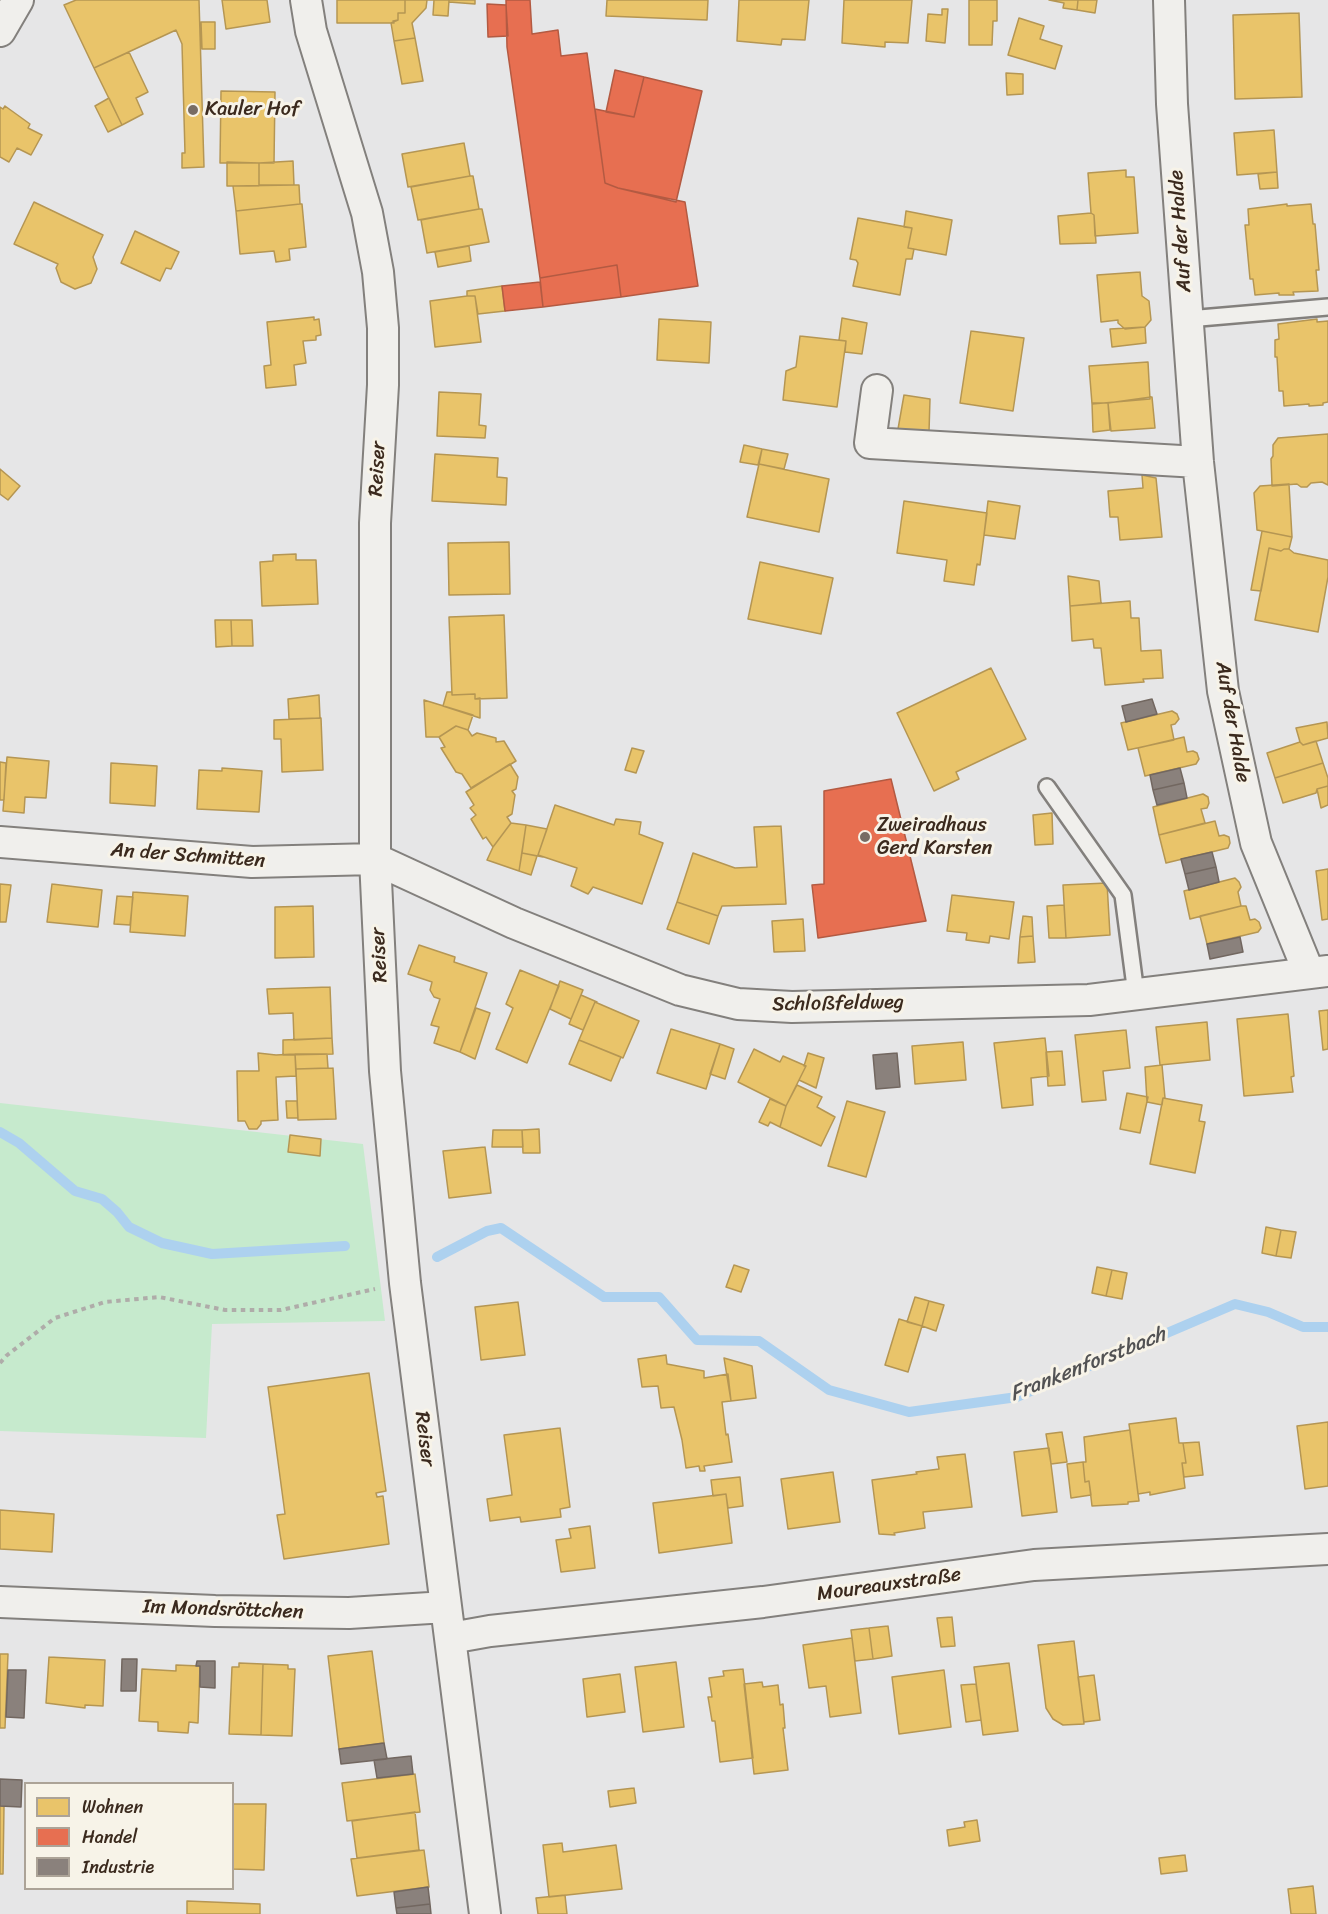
<!DOCTYPE html>
<html>
<head>
<meta charset="utf-8">
<style>
	body { margin:0 }
	#map { position:relative; width:1328px; height:1914px; overflow:hidden; background:#e6e6e7; font-family:Sriracha,sans-serif }
	canvas { display:block }
	.legend { position:absolute; left:24px; top:1782px; width:210px; height:108px; box-sizing:border-box; background:#f7f3e8; border:2px solid #aca397; margin:0; padding:8px 10px; list-style:none; font-size:18px; color:#3b2a1e }
	.legend li { display:flex; align-items:center; gap:12px; height:30px }
	.legend b { width:30px; border:2px solid #aca397 }
</style>
</head>
<body>
<div id="map">
<canvas width="1328" height="1914"></canvas>
<ul class="legend">
<li><b style="height:16px;background:#e9c46a"></b>Wohnen</li>
<li><b style="height:16px;background:#e76f51"></b>Handel</li>
<li><b style="height:16px;background:#8a817c"></b>Industrie</li>
</ul>
</div>
<script>
const ctx = document.querySelector('canvas').getContext('2d');
ctx.lineJoin = 'round';
function fill(path, color) {
  ctx.fillStyle = color;
  ctx.fill(path, 'evenodd');
}
function shape(rows) {
  const path = new Path2D();
  for (const r of rows) {
    path.moveTo(r[0], r[1]);
    for (let i = 2; i < r.length; i += 2) path.lineTo(r[i], r[i + 1]);
  }
  return path;
}
function stroke(path, color, width, dash) {
  ctx.strokeStyle = color;
  ctx.lineWidth = width;
  ctx.lineCap = dash ? 'butt' : 'round';
  ctx.setLineDash(dash || []);
  ctx.stroke(path);
}
function label(font, color, halo, rows, align = 'center') {
  ctx.font = font + ' Sriracha,sans-serif';
  ctx.lineWidth = 6;
  ctx.setLineDash([]);
  ctx.textBaseline = 'middle';
  ctx.strokeStyle = halo;
  ctx.fillStyle = color;
  for (const [text, x, y, turn = 0] of rows) {
    ctx.save();
    ctx.translate(x, y);
    ctx.rotate((+turn || 0) * Math.PI / 180);
    ctx.textAlign = isNaN(turn) ? turn : align;
    if (halo) ctx.strokeText(text, 0, 0);
    ctx.fillText(text, 0, 0);
    ctx.restore();
  }
}
const green = shape([
	[0,1103,363,1144,385,1321,212,1324,206,1438,0,1431]
]);
const homes = shape([
	[76,0,199,0,204,167,182,168,182,153,185,153,182,44,176,30,94,68,64,5,76,0],
	[222,0,267,0,270,22,226,29,222,0],
	[337,0,405,0,405,13,398,13,398,20,393,21,394,23,337,23,337,0],
	[405,0,449,0,448,16,433,15,434,0,427,0,426,8,412,23,415,38,394,41,391,23,398,20,398,13,405,13,405,0],
	[449,0,475,0,475,4,449,2,449,0],
	[607,0,708,0,707,20,606,16,607,0],
	[739,0,809,0,805,40,782,39,781,45,737,41,739,0],
	[844,0,912,0,908,43,885,42,885,47,842,43,844,0],
	[969,0,997,0,997,21,993,21,992,45,969,45,969,0],
	[1049,0,1078,0,1077,10,1063,8,1064,3,1049,0],
	[1078,0,1097,0,1095,13,1077,10,1078,0],
	[942,9,948,9,945,43,926,41,928,14,942,15,942,9],
	[1299,13,1302,97,1235,99,1233,15,1299,13],
	[1019,18,1044,26,1040,39,1062,46,1055,69,1008,55,1019,18],
	[201,22,215,22,215,49,202,49,201,22],
	[415,38,423,81,402,84,394,41,415,38],
	[129,52,148,92,136,98,143,114,122,125,94,68,129,52],
	[1006,73,1023,74,1023,94,1007,95,1006,73],
	[221,91,275,92,274,163,220,163,221,91],
	[109,98,122,125,108,132,95,106,109,98],
	[5,106,30,124,28,128,42,135,31,155,17,148,9,162,0,157,0,107,3,109,5,106],
	[1274,130,1277,172,1237,175,1234,133,1274,130],
	[464,143,470,176,408,187,402,154,464,143],
	[293,161,294,185,259,185,259,163,293,161],
	[227,162,259,163,259,186,227,186,227,162],
	[1126,170,1126,177,1134,177,1138,233,1095,236,1094,215,1091,213,1088,173,1126,170],
	[1277,172,1278,188,1260,189,1258,174,1277,172],
	[470,176,473,176,479,209,418,220,411,187,470,176],
	[294,185,299,185,300,204,236,211,233,186,294,185],
	[34,202,103,235,93,257,97,269,91,283,75,289,61,282,56,268,58,264,14,244,34,202],
	[300,204,302,204,306,247,289,249,290,260,276,262,274,251,240,254,236,211,300,204],
	[1287,204,1287,206,1311,204,1313,224,1315,224,1319,270,1316,270,1318,291,1293,292,1294,295,1279,295,1279,293,1255,295,1253,279,1250,279,1245,225,1249,225,1248,209,1287,204],
	[479,209,482,209,489,242,427,253,421,220,479,209],
	[906,211,952,220,946,255,908,248,912,228,904,227,906,211],
	[1091,213,1094,215,1096,243,1060,244,1058,216,1091,213],
	[858,218,912,228,908,248,914,249,912,259,906,259,900,295,853,286,858,263,856,260,850,259,858,218],
	[135,231,179,252,171,269,166,268,160,281,121,263,135,231],
	[469,246,471,261,438,267,435,252,469,246],
	[1140,272,1142,296,1149,301,1151,320,1145,327,1125,329,1118,323,1118,320,1101,322,1097,275,1140,272],
	[502,286,505,311,478,314,475,296,467,296,467,291,502,286],
	[467,296,475,296,481,342,435,347,430,301,467,296],
	[314,317,314,320,319,319,321,335,316,336,316,340,303,341,306,363,294,365,296,385,266,388,264,366,271,365,267,322,314,317],
	[842,318,867,323,862,354,845,352,846,341,839,340,842,318],
	[659,319,711,322,709,363,657,360,659,319],
	[1317,319,1317,322,1328,321,1328,402,1323,403,1323,405,1309,406,1309,404,1284,406,1283,391,1279,391,1277,357,1275,357,1275,340,1279,339,1278,324,1317,319],
	[1145,327,1146,343,1112,347,1110,329,1145,327],
	[971,331,1024,338,1013,411,960,403,971,331],
	[800,336,846,341,837,407,783,400,786,371,796,367,800,336],
	[1148,362,1150,399,1092,404,1089,366,1148,362],
	[439,392,481,394,479,425,486,426,485,438,437,436,439,392],
	[904,395,930,399,929,432,898,429,904,395],
	[1151,397,1152,397,1155,428,1111,431,1108,403,1151,397],
	[1092,403,1108,403,1110,430,1093,432,1092,403],
	[1328,434,1328,485,1322,482,1311,483,1307,487,1301,487,1297,484,1272,486,1271,459,1273,456,1273,445,1278,438,1328,434],
	[744,445,762,449,758,465,740,462,744,445],
	[762,449,788,454,784,469,759,464,762,449],
	[435,454,498,458,497,477,507,478,506,505,432,501,435,454],
	[759,464,829,479,819,532,747,517,759,464],
	[0,469,20,486,8,500,0,494,0,469],
	[1142,475,1156,478,1162,537,1120,540,1118,517,1110,517,1108,491,1143,488,1142,475],
	[1289,484,1292,537,1257,530,1254,493,1260,486,1289,484],
	[904,501,987,513,980,565,977,564,974,585,944,581,947,560,897,553,904,501],
	[988,501,1020,506,1015,539,984,535,988,501],
	[1262,531,1292,537,1289,549,1284,549,1281,551,1269,548,1261,591,1251,590,1262,531],
	[509,542,510,594,449,595,448,543,509,542],
	[1269,548,1281,551,1284,549,1289,549,1294,553,1328,560,1328,577,1318,632,1255,620,1269,548],
	[296,554,296,560,316,560,318,604,262,606,260,562,273,561,273,555,296,554],
	[760,562,833,578,821,634,748,619,760,562],
	[1068,576,1099,581,1101,603,1070,606,1068,576],
	[1130,601,1131,618,1139,618,1141,651,1161,650,1163,678,1143,679,1144,682,1105,685,1101,648,1094,648,1093,639,1072,641,1070,606,1130,601],
	[504,615,507,698,475,699,475,694,452,695,449,617,504,615],
	[215,620,231,620,232,646,216,647,215,620],
	[231,620,252,620,253,646,232,646,231,620],
	[991,668,1026,739,956,772,959,779,934,791,897,713,991,668],
	[447,692,452,692,452,695,475,694,475,699,480,698,480,718,443,706,447,692],
	[319,695,320,718,289,719,288,699,319,695],
	[424,700,473,715,468,730,456,726,439,737,426,737,424,700],
	[1172,711,1177,714,1179,719,1175,724,1171,725,1174,740,1128,750,1121,723,1172,711],
	[321,718,323,770,282,772,281,739,274,739,274,720,321,718],
	[1327,722,1328,738,1303,745,1300,742,1296,728,1327,722],
	[456,726,468,730,472,736,477,733,496,738,496,742,504,741,516,761,471,788,462,774,456,772,441,748,445,747,439,737,456,726],
	[1184,737,1187,752,1193,751,1197,753,1199,759,1196,764,1145,776,1138,748,1184,737],
	[1316,741,1323,763,1275,778,1267,753,1300,742,1303,745,1316,741],
	[632,748,644,751,636,773,625,770,632,748],
	[7,757,49,761,46,798,25,797,24,813,3,811,7,757],
	[0,762,6,763,4,800,0,800,0,762],
	[111,763,157,766,155,806,110,803,111,763],
	[1323,763,1328,778,1328,786,1317,789,1316,793,1283,803,1275,778,1323,763],
	[510,764,518,777,516,789,512,791,515,795,512,814,507,817,511,823,493,847,486,837,483,839,471,819,476,815,470,808,474,805,466,792,510,764],
	[222,768,262,771,259,812,197,809,199,770,222,771,222,768],
	[1328,786,1328,805,1321,808,1317,789,1328,786],
	[1203,794,1208,797,1209,803,1207,808,1201,809,1205,823,1159,835,1153,807,1203,794],
	[555,805,614,825,616,819,641,822,639,834,663,843,642,904,593,887,588,894,571,886,577,868,538,855,555,805],
	[1052,813,1053,844,1035,845,1033,815,1052,813],
	[1215,821,1219,836,1224,835,1229,837,1230,843,1228,848,1166,863,1159,835,1215,821],
	[511,823,526,825,519,871,487,860,493,847,511,823],
	[526,825,547,829,538,855,543,857,522,853,526,825],
	[781,826,786,904,722,906,718,916,677,902,693,853,735,868,757,867,754,827,781,826],
	[522,853,537,856,531,875,519,871,522,853],
	[1328,869,1328,919,1322,920,1316,871,1328,869],
	[1235,878,1239,882,1241,887,1238,892,1241,906,1190,919,1184,891,1235,878],
	[1107,883,1110,935,1066,938,1063,885,1107,883],
	[0,884,11,885,6,922,0,922,0,884],
	[52,884,102,890,98,927,47,922,52,884],
	[133,892,188,896,185,936,130,932,133,892],
	[952,895,1014,902,1009,939,990,936,989,943,966,940,967,933,947,931,952,895],
	[117,896,133,897,130,925,114,924,117,896],
	[677,902,718,916,709,944,667,929,677,902],
	[1064,905,1066,938,1049,938,1047,906,1064,905],
	[313,906,314,957,275,958,275,907,313,906],
	[1241,906,1246,906,1250,920,1255,919,1259,922,1261,928,1258,932,1207,944,1200,916,1241,906],
	[1023,916,1032,917,1033,936,1020,937,1023,916],
	[803,919,805,951,774,952,772,921,803,919],
	[1033,936,1035,962,1018,963,1020,937,1033,936],
	[419,945,455,957,454,962,487,973,460,1052,434,1043,439,1027,431,1025,440,999,434,997,430,990,432,982,408,974,419,945],
	[520,970,559,986,527,1063,496,1049,513,1008,506,1004,520,970],
	[560,981,583,990,571,1019,550,1009,560,981],
	[330,987,332,1038,294,1040,293,1013,269,1014,267,989,330,987],
	[581,995,597,1002,595,1002,583,1030,569,1024,581,995],
	[595,1002,639,1021,623,1058,579,1040,595,1002],
	[476,1008,490,1013,475,1059,460,1052,476,1008],
	[1328,1010,1328,1049,1323,1050,1319,1011,1328,1010],
	[1288,1014,1294,1076,1291,1077,1293,1092,1244,1096,1237,1019,1288,1014],
	[1207,1022,1210,1060,1160,1065,1156,1027,1207,1022],
	[671,1029,720,1044,706,1089,657,1073,671,1029],
	[1126,1030,1130,1068,1103,1071,1106,1100,1082,1102,1075,1035,1126,1030],
	[332,1038,333,1054,283,1055,283,1040,332,1038],
	[1045,1038,1049,1076,1031,1078,1033,1105,1002,1108,994,1043,1045,1038],
	[579,1040,621,1057,611,1081,569,1064,579,1040],
	[963,1042,966,1080,915,1084,912,1046,963,1042],
	[720,1044,734,1049,725,1079,710,1074,720,1044],
	[754,1049,780,1062,783,1056,806,1066,786,1106,738,1082,754,1049],
	[1062,1051,1065,1085,1048,1086,1046,1052,1062,1051],
	[258,1053,276,1055,295,1054,296,1076,276,1077,278,1120,261,1121,261,1124,257,1129,249,1129,245,1121,238,1121,237,1071,259,1071,258,1053],
	[808,1053,824,1058,816,1088,799,1080,806,1066,804,1066,808,1053],
	[295,1054,327,1054,328,1068,296,1069,295,1054],
	[1162,1065,1165,1098,1163,1098,1162,1105,1147,1102,1145,1067,1162,1065],
	[333,1068,336,1119,298,1120,296,1069,333,1068],
	[797,1085,822,1097,817,1107,835,1117,821,1146,780,1127,786,1106,797,1085],
	[1127,1093,1148,1097,1140,1133,1120,1129,1127,1093],
	[1163,1098,1202,1105,1199,1121,1205,1122,1195,1173,1150,1164,1163,1098],
	[770,1099,786,1106,780,1127,770,1122,768,1126,759,1122,770,1099],
	[286,1101,297,1101,298,1118,287,1118,286,1101],
	[847,1101,885,1112,866,1177,828,1166,847,1101],
	[539,1129,540,1153,523,1153,522,1130,539,1129],
	[493,1130,522,1130,523,1147,492,1147,493,1130],
	[290,1135,321,1139,320,1156,288,1152,290,1135],
	[485,1147,491,1193,449,1198,443,1151,485,1147],
	[1266,1227,1281,1230,1276,1256,1262,1253,1266,1227],
	[1281,1230,1296,1232,1291,1258,1276,1256,1281,1230],
	[734,1265,749,1270,741,1292,726,1287,734,1265],
	[1097,1267,1112,1270,1106,1296,1092,1293,1097,1267],
	[1112,1270,1127,1273,1122,1299,1106,1296,1112,1270],
	[915,1297,929,1301,922,1326,907,1322,915,1297],
	[929,1301,944,1305,936,1331,922,1326,929,1301],
	[518,1302,525,1355,481,1360,475,1307,518,1302],
	[899,1319,922,1326,908,1372,885,1365,899,1319],
	[666,1355,667,1364,704,1371,704,1378,728,1374,731,1401,722,1402,726,1435,728,1434,732,1462,704,1466,705,1471,700,1471,699,1466,686,1468,682,1440,674,1407,661,1408,658,1386,642,1387,638,1359,666,1355],
	[724,1358,752,1366,756,1398,731,1401,724,1358],
	[369,1373,386,1491,376,1493,377,1497,383,1496,389,1544,284,1559,277,1515,285,1514,268,1387,369,1373],
	[1176,1418,1179,1443,1183,1443,1186,1463,1182,1463,1185,1488,1150,1495,1150,1492,1138,1494,1129,1424,1176,1418],
	[1328,1422,1328,1486,1305,1489,1297,1426,1328,1422],
	[560,1428,570,1507,560,1509,561,1517,521,1522,520,1517,490,1521,487,1499,512,1495,504,1435,560,1428],
	[1130,1430,1139,1501,1128,1502,1128,1504,1092,1506,1089,1481,1085,1482,1083,1462,1086,1462,1084,1437,1130,1430],
	[1062,1432,1067,1462,1051,1464,1046,1434,1062,1432],
	[1199,1442,1203,1475,1184,1477,1182,1463,1186,1463,1183,1443,1199,1442],
	[1049,1448,1057,1512,1022,1516,1014,1452,1049,1448],
	[965,1454,972,1507,923,1512,925,1528,894,1533,895,1535,879,1534,872,1480,917,1474,916,1472,939,1469,937,1457,965,1454],
	[1083,1462,1085,1482,1089,1481,1091,1495,1071,1498,1067,1464,1083,1462],
	[833,1472,840,1522,788,1529,781,1479,833,1472],
	[740,1477,743,1506,728,1508,726,1494,713,1496,711,1480,740,1477],
	[726,1494,732,1543,659,1553,653,1503,726,1494],
	[0,1510,54,1514,52,1552,0,1549,0,1510],
	[590,1526,595,1568,561,1572,556,1540,571,1538,569,1529,590,1526],
	[952,1617,955,1646,941,1647,937,1618,952,1617],
	[888,1626,892,1656,873,1659,869,1628,888,1626],
	[869,1628,873,1659,855,1661,851,1630,869,1628],
	[852,1638,861,1713,830,1717,826,1686,809,1688,803,1645,852,1638],
	[1074,1641,1084,1724,1063,1725,1053,1719,1046,1708,1038,1645,1074,1641],
	[372,1651,384,1743,339,1749,328,1656,372,1651],
	[0,1654,8,1654,5,1728,0,1728,0,1654],
	[49,1657,105,1660,103,1706,85,1705,85,1708,46,1703,49,1657],
	[676,1662,684,1727,643,1732,635,1667,676,1662],
	[239,1663,263,1664,261,1735,229,1734,232,1667,239,1667,239,1663],
	[1009,1663,1018,1731,983,1735,974,1667,1009,1663],
	[263,1664,288,1665,288,1669,295,1669,292,1736,261,1735,263,1664],
	[176,1665,200,1666,198,1723,189,1722,188,1733,158,1731,158,1722,139,1721,142,1669,176,1671,176,1665],
	[743,1669,753,1758,720,1762,715,1721,712,1721,708,1697,712,1697,709,1678,724,1676,723,1671,743,1669],
	[944,1670,951,1727,899,1734,892,1677,944,1670],
	[620,1674,625,1712,587,1717,583,1679,620,1674],
	[1094,1675,1100,1720,1084,1722,1078,1677,1094,1675],
	[762,1682,763,1687,778,1685,780,1705,783,1704,785,1728,783,1728,788,1770,754,1774,744,1684,762,1682],
	[976,1684,981,1720,966,1722,961,1685,976,1684],
	[415,1774,420,1812,347,1821,342,1783,415,1774],
	[634,1788,636,1803,610,1807,608,1791,634,1788],
	[232,1804,266,1804,264,1870,232,1869,232,1804],
	[0,1806,4,1806,3,1874,0,1874,0,1806],
	[415,1812,419,1850,357,1858,352,1821,415,1812],
	[977,1820,980,1841,949,1846,947,1830,965,1827,964,1822,977,1820],
	[562,1843,563,1852,616,1845,622,1889,549,1897,543,1845,562,1843],
	[424,1850,429,1887,357,1896,351,1859,424,1850],
	[1185,1855,1187,1871,1161,1874,1159,1858,1185,1855],
	[1313,1886,1316,1914,1291,1914,1288,1889,1313,1886],
	[565,1895,567,1914,538,1914,536,1898,565,1895],
	[187,1901,260,1904,260,1914,187,1914,187,1901]
]);
const shops = shape([
	[506,0,530,0,532,34,558,30,561,56,587,53,605,183,618,188,685,202,698,286,621,297,617,265,540,278,507,47,506,0],
	[487,4,506,5,508,36,488,37,487,4],
	[615,70,644,77,634,117,606,112,615,70],
	[644,77,702,91,676,202,618,188,605,183,595,109,634,117,644,77],
	[617,265,621,297,543,307,540,278,617,265],
	[540,282,543,307,505,311,502,286,540,282],
	[891,779,926,921,818,938,812,885,824,884,824,791,891,779]
]);
const industry = shape([
	[1152,699,1157,714,1126,722,1122,706,1152,699],
	[1180,768,1184,783,1153,790,1150,775,1180,768],
	[1184,783,1187,798,1157,805,1153,790,1184,783],
	[1212,852,1216,867,1185,874,1181,859,1212,852],
	[1216,867,1219,882,1189,890,1185,874,1216,867],
	[1240,937,1243,952,1210,959,1207,944,1240,937],
	[897,1053,900,1087,876,1089,873,1055,897,1053],
	[122,1659,137,1659,136,1691,121,1691,122,1659],
	[197,1661,215,1661,215,1688,200,1687,200,1666,196,1666,197,1661],
	[8,1670,26,1670,24,1718,6,1717,8,1670],
	[384,1743,387,1759,341,1764,339,1749,384,1743],
	[411,1756,413,1774,377,1778,374,1760,411,1756],
	[0,1779,22,1780,21,1807,0,1806,0,1779],
	[428,1887,430,1904,396,1908,394,1892,428,1887],
	[430,1904,431,1914,397,1914,396,1908,430,1904]
]);
const stream = shape([
	[0,1132,19,1143,75,1191,102,1199,117,1212,129,1227,162,1243,212,1254,345,1246],
	[437,1257,487,1231,501,1228,604,1297,659,1297,697,1340,759,1341,829,1390,909,1412,1017,1397,1235,1304,1268,1312,1303,1327,1328,1327]
]);
const path = shape([
	[0,1363,6,1356,55,1318,105,1302,159,1297,225,1310,281,1310,375,1289]
]);
const service = shape([
	[1188,319,1328,307],
	[1047,787,1123,895,1136,994]
]);
const minor = shape([
	[306,0,311,31,367,213,378,272,383,328,383,385,375,523,375,859,385,1071,405,1283,485,1914],
	[1169,0,1172,104,1198,462,1223,691,1256,843,1309,973],
	[0,31,18,0],
	[877,390,870,443,1198,462],
	[0,842,252,862,375,859,514,923,680,990,738,1004,792,1007,1089,1000,1328,971],
	[0,1602,215,1611,349,1613,446,1607],
	[451,1638,490,1631,763,1602,1034,1565,1328,1549]
]);
const markers = [
	[193,110,6,"#776c64"],
	[865,837,6,"#776c64"]
];
const poiNames = [
	["Kauler Hof",205,110],
	["Zweiradhaus",877,826],
	["Gerd Karsten",877,849]
];
const streetNames = [
	["Auf der Halde",1181,231,-94],
	["Reiser",378,469,-87],
	["Auf der Halde",1232,722,80],
	["An der Schmitten",188,856,4],
	["Reiser",380,955,-93],
	["Schloßfeldweg",838,1004,-1],
	["Reiser",424,1439,83],
	["Moureauxstraße",889,1585,-8],
	["Im Mondsröttchen",223,1610,2]
];
const waterNames = [
	["Frankenforstbach",1088,1365,-22]
];
fill(green, '#c6eacd');
fill(homes, '#e9c46a');
stroke(homes, '#b59653', 1.5);
fill(shops, '#e76f51');
stroke(shops, '#b35a42', 1.5);
fill(industry, '#8a817c');
stroke(industry, '#726760', 1.5);
stroke(stream, '#add1ef', 10);
stroke(service, '#83807d', 20);
stroke(minor, '#83807d', 34);
stroke(path, '#afaca9', 4, [4.5, 4.5]);
stroke(service, '#f0efec', 15);
stroke(minor, '#f0efec', 30);
for (const [x, y, r, color] of markers) {
  const dot = new Path2D();
  dot.arc(x, y, r, 0, 2 * Math.PI);
  ctx.fillStyle = color;
  ctx.fill(dot);
  stroke(dot, '#f7f3e8', 2);
}
label('20px', '#3b2a1e', '#f7f3e8', poiNames, 'left');
label('20px', '#3b2a1e', '#f7f3e8', streetNames);
label('italic 21px', '#525253', '#f7f3e8', waterNames);
</script>
</body>
</html>
